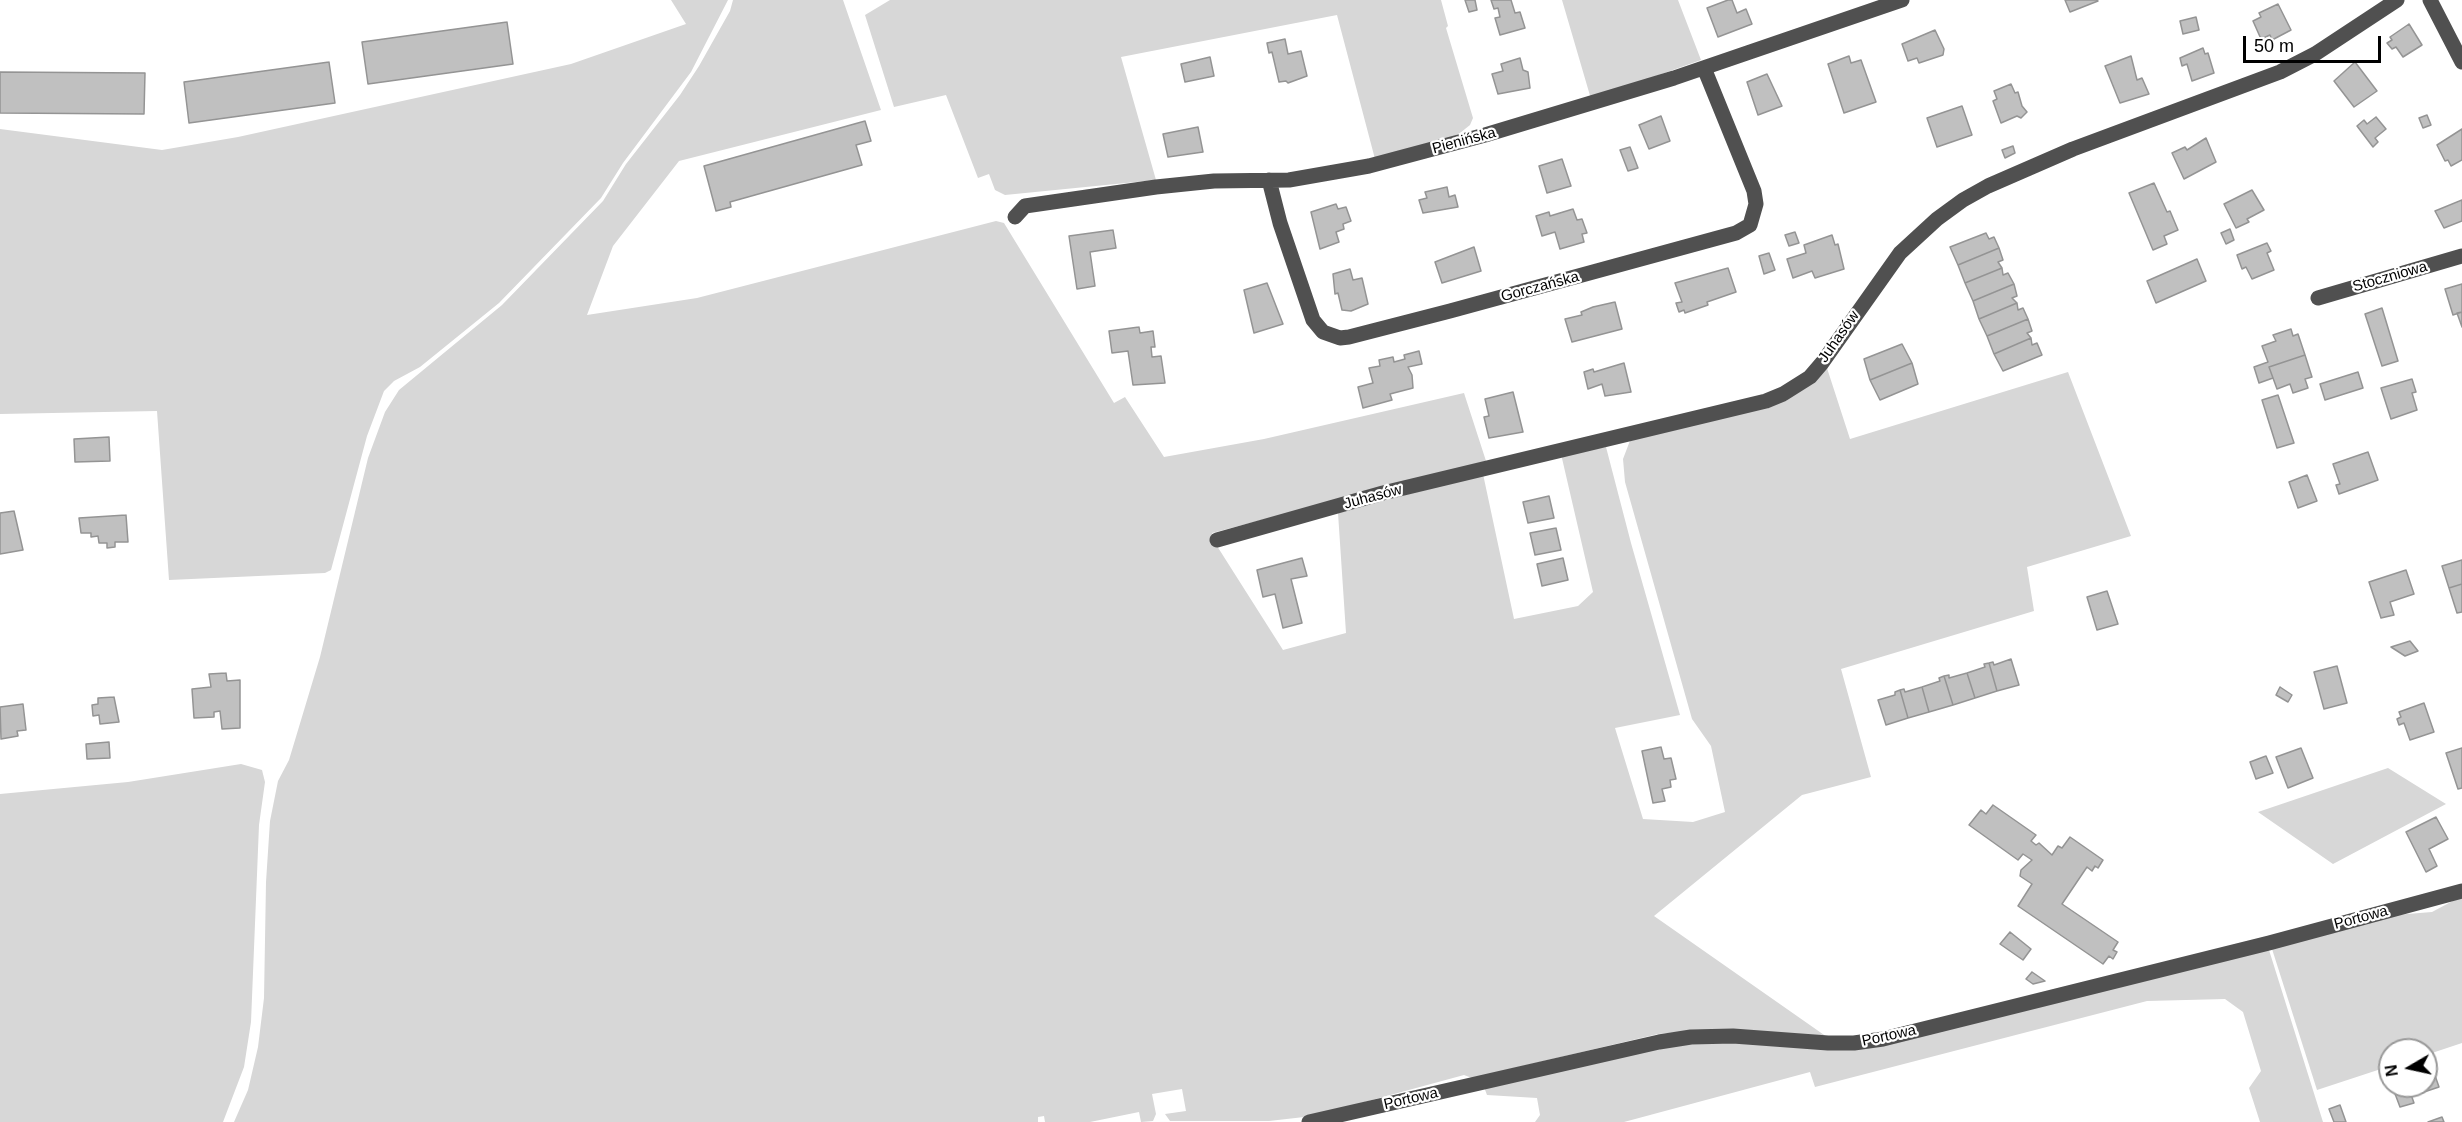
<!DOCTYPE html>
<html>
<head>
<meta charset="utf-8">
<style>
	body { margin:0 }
	#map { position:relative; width:2462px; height:1122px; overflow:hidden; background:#fff; font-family:Arial,sans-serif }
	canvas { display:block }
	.north { position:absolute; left:2378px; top:1038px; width:60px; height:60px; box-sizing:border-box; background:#fff; border:2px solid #999; border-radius:50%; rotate:261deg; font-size:16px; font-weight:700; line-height:24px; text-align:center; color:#000 }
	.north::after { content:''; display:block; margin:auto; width:21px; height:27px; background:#000; clip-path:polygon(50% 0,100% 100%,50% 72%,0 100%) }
	.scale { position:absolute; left:2243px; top:36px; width:138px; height:27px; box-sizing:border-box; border:3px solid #000; border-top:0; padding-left:8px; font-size:18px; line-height:21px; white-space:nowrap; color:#000; -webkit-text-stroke:4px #fff; paint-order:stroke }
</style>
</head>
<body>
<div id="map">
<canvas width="2462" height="1122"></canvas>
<div class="north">N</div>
<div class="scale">50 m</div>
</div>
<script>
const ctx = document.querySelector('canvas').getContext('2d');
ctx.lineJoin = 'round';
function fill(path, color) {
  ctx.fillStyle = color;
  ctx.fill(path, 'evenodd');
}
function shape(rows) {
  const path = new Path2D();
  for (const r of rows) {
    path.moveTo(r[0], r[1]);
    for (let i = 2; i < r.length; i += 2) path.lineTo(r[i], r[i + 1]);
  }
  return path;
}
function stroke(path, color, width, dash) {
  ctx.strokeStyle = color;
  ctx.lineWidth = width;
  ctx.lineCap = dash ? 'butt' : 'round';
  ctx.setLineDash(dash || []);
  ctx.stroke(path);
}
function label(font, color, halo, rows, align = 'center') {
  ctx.font = font + ' Arial,sans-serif';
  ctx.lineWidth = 4.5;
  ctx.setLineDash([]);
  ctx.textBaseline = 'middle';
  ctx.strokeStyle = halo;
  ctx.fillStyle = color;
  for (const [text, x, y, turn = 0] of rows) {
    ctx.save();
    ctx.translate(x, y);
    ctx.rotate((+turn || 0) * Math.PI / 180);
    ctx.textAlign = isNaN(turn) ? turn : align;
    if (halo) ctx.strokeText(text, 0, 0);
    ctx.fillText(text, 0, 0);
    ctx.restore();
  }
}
const green = shape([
	[671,0,728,0,691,72,623,163,601,198,499,303,420,367,394,381,384,391,367,436,331,570,325,573,169,580,157,411,0,414,0,129,162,150,238,137,571,64,686,24],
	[733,0,843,0,881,110,679,161,613,246,587,315,697,298,996,221,1004,223,1114,403,1125,397,1164,457,1264,439,1464,393,1486,461,1212,533,1213,546,1217,546,1283,650,1346,633,1338,513,1483,474,1514,619,1578,606,1593,592,1561,454,1606,447,1631,543,1680,715,1615,728,1643,819,1693,822,1725,812,1711,746,1692,719,1625,482,1623,459,1631,438,1768,406,1826,365,1850,439,2068,372,2131,536,2027,567,2034,611,1841,669,1871,777,1802,795,1654,916,1827,1037,1692,1031,1658,1034,1472,1078,1464,1075,1313,1116,1269,1121,1170,1121,1165,1114,1186,1111,1182,1089,1152,1094,1156,1114,1153,1121,1141,1122,1139,1112,1090,1122,1045,1122,1044,1116,1038,1117,1038,1122,234,1122,248,1090,258,1047,264,998,266,882,270,821,278,781,289,760,320,657,368,458,385,412,399,390,502,305,603,201,626,164,680,95,699,66,730,11],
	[890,0,1441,0,1448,26,1446,28,1473,118,1470,125,1460,133,1442,142,1375,159,1337,15,1121,57,1156,180,1005,195,995,190,989,174,978,178,946,95,894,107,865,15],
	[1562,0,1678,0,1701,60,1591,99],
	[241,764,262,770,265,782,259,825,251,1022,244,1067,223,1122,0,1122,0,794,128,782],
	[2388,768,2446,804,2333,864,2258,812],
	[2462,896,2462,1043,2426,1055,2426,1050,2390,1050,2390,1066,2317,1090,2272,949,2395,915,2432,912],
	[2269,950,2323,1122,2260,1122,2249,1088,2261,1071,2243,1012,2225,999,2147,1001,1815,1087,1810,1072,1624,1122,1535,1122,1540,1115,1537,1098,1487,1095,1484,1087,1660,1048,1693,1044,1735,1042,1822,1049]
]);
const building = shape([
	[1465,0,1475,0,1477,10,1469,12,1465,0],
	[1491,0,1511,0,1515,13,1520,12,1525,28,1500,35,1495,18,1500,17,1498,8,1494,9,1491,0],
	[1728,0,1732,0,1737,13,1746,9,1752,24,1718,37,1707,8,1728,0],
	[2065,0,2097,0,2098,1,2070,12,2065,0],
	[2278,4,2291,30,2272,40,2270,35,2261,39,2253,21,2261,17,2259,13,2278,4],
	[2196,17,2199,30,2183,34,2180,21,2196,17],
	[507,22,513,64,368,84,362,42,507,22],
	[2409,24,2422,45,2403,57,2396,47,2392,49,2387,43,2392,40,2390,37,2409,24],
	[1935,30,1944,49,1943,55,1919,63,1917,58,1908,61,1902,44,1935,30],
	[1285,39,1288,54,1301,51,1307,76,1288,83,1286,81,1279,82,1272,52,1269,53,1267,43,1285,39],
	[2203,48,2205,54,2208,53,2214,73,2192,81,2187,64,2182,66,2180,58,2203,48],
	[1849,56,1851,63,1861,60,1876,102,1844,113,1828,64,1849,56],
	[2131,56,2137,80,2142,78,2149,94,2120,103,2105,66,2131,56],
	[1210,57,1214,76,1185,82,1181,64,1210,57],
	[1520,58,1523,70,1528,72,1530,88,1498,94,1492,74,1503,71,1501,64,1520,58],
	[329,62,335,103,189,123,184,82,329,62],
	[2355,62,2377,91,2354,107,2334,81,2355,62],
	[0,72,145,73,144,114,0,113,0,72],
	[1767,74,1782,106,1758,115,1747,82,1767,74],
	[2011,84,2015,93,2018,92,2022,106,2027,112,2021,118,2017,116,2001,123,1993,101,1997,99,1994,91,2011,84],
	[1962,106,1972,135,1937,147,1927,118,1962,106],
	[2427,115,2431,125,2423,128,2419,118,2427,115],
	[1661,116,1670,141,1649,149,1639,125,1661,116],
	[2376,117,2386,129,2375,138,2378,142,2373,147,2357,126,2364,120,2367,124,2376,117],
	[865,121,871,141,856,145,862,165,730,202,731,207,716,211,704,166,865,121],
	[1198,127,1203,152,1168,157,1163,134,1198,127],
	[2462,129,2462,160,2451,166,2448,160,2445,161,2437,145,2462,129],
	[2206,138,2216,162,2184,179,2172,153,2185,147,2187,150,2206,138],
	[2013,146,2015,153,2005,158,2002,150,2013,146],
	[1630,147,1638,168,1628,171,1620,150,1630,147],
	[1562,159,1571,186,1547,193,1539,166,1562,159],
	[2154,183,2167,212,2170,211,2178,230,2164,236,2167,244,2153,250,2129,193,2154,183],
	[1447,187,1449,197,1455,195,1458,207,1423,213,1419,200,1427,198,1425,192,1447,187],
	[2252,190,2264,210,2247,219,2249,222,2236,228,2224,204,2252,190],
	[2462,200,2462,221,2444,228,2435,211,2462,200],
	[1336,204,1338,209,1346,207,1351,221,1343,224,1344,229,1336,232,1339,242,1320,249,1311,212,1336,204],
	[1573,209,1577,220,1582,219,1587,233,1582,234,1584,242,1560,249,1555,232,1542,236,1536,216,1549,212,1550,216,1573,209],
	[2230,229,2234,240,2226,244,2221,233,2230,229],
	[1113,230,1116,248,1090,252,1095,286,1077,289,1069,236,1113,230],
	[1795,232,1799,243,1789,246,1785,235,1795,232],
	[1986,233,1989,239,1994,237,1999,248,1958,265,1950,247,1986,233],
	[1832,235,1835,245,1838,244,1844,269,1815,278,1812,271,1793,278,1787,259,1806,253,1804,245,1832,235],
	[2267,243,2271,251,2267,253,2274,270,2252,279,2246,267,2242,269,2237,255,2267,243],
	[1474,247,1481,271,1442,283,1435,262,1474,247],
	[1999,248,2003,260,1998,262,2002,268,1965,283,1958,265,1999,248],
	[1769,253,1775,270,1764,274,1759,256,1769,253],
	[2197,259,2206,281,2156,303,2147,281,2197,259],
	[1728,268,1736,292,1707,302,1708,305,1685,313,1684,310,1679,312,1676,303,1682,302,1675,283,1728,268],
	[2002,268,2003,275,2008,273,2014,284,1973,301,1965,283,2002,268],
	[1350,269,1353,280,1362,278,1368,304,1351,311,1342,310,1338,293,1335,294,1333,274,1350,269],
	[1267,283,1283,324,1254,333,1244,290,1267,283],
	[2014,284,2017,296,2012,298,2017,303,1979,319,1973,301,2014,284],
	[2462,284,2462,312,2453,315,2445,289,2462,284],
	[1615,302,1622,329,1572,342,1565,319,1582,315,1581,312,1593,307,1615,302],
	[2017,303,2018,310,2023,308,2028,319,1987,336,1979,319,2017,303],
	[2382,308,2398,361,2382,366,2365,314,2382,308],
	[2462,312,2462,327,2457,313,2462,312],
	[2028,319,2032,331,2027,333,2031,338,1994,354,1987,336,2028,319],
	[1139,327,1140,333,1153,331,1155,347,1151,347,1152,357,1161,356,1165,383,1133,385,1128,351,1112,353,1109,331,1139,327],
	[2291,329,2293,336,2298,334,2305,355,2269,367,2273,378,2259,383,2254,367,2268,362,2262,346,2276,341,2273,335,2291,329],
	[2031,338,2032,345,2037,343,2042,355,2003,371,1994,354,2031,338],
	[1902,344,1912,363,1870,380,1864,359,1902,344],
	[1419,351,1422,364,1408,367,1412,375,1413,388,1390,394,1392,400,1363,408,1358,387,1373,383,1369,368,1380,366,1379,360,1393,357,1394,362,1405,359,1404,355,1419,351],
	[2305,355,2312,377,2305,379,2308,388,2293,393,2290,384,2277,389,2269,367,2305,355],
	[1624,363,1631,392,1605,396,1602,384,1588,389,1584,372,1593,369,1594,372,1624,363],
	[1912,363,1918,384,1880,400,1870,380,1912,363],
	[2358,372,2363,388,2325,400,2320,384,2358,372],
	[2412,379,2416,392,2412,393,2417,410,2391,419,2381,388,2412,379],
	[1513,392,1523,432,1489,438,1484,417,1489,416,1485,399,1513,392],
	[2278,395,2294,443,2277,448,2262,400,2278,395],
	[109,437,110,461,75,462,74,439,109,437],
	[2368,452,2378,480,2339,494,2336,485,2340,484,2333,464,2368,452],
	[2307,475,2317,501,2298,508,2289,482,2307,475],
	[1549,496,1554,518,1528,523,1523,502,1549,496],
	[14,511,23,550,0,554,0,513,14,511],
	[126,515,128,542,115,542,115,547,107,548,107,543,99,543,98,536,91,537,91,533,81,533,79,518,126,515],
	[1556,528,1561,550,1535,555,1530,533,1556,528],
	[1302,558,1307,576,1291,579,1302,623,1283,628,1275,594,1263,597,1257,570,1302,558],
	[1563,558,1568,580,1542,586,1537,564,1563,558],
	[2462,560,2462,584,2449,588,2442,566,2462,560],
	[2406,570,2414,594,2390,602,2394,615,2381,618,2369,582,2406,570],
	[2462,584,2462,612,2457,613,2449,588,2462,584],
	[2107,591,2118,624,2097,630,2087,597,2107,591],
	[2410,641,2418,651,2405,656,2391,647,2410,641],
	[2011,659,2019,685,1997,691,1989,663,1993,662,1994,665,2011,659],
	[1989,663,1997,691,1975,698,1967,673,1985,667,1984,664,1989,663],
	[2337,666,2347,703,2324,709,2314,672,2337,666],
	[226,673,227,681,240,680,240,728,222,729,220,711,214,712,214,717,194,718,192,689,211,687,209,674,226,673],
	[1967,673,1975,698,1953,705,1944,676,1949,675,1949,678,1967,673],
	[1944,676,1953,705,1929,712,1922,687,1940,681,1939,678,1944,676],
	[1922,687,1929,712,1908,718,1900,690,1904,689,1905,692,1922,687],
	[2280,687,2292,695,2288,702,2276,695,2280,687],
	[1900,690,1908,718,1886,725,1878,700,1895,695,1895,692,1900,690],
	[114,697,119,722,100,724,99,715,93,716,92,705,98,704,98,698,114,697],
	[2424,703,2434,732,2410,740,2404,723,2399,725,2397,719,2401,717,2399,712,2424,703],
	[23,704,26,730,17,731,18,736,1,739,0,707,23,704],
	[109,742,110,758,87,759,86,744,109,742],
	[1661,747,1664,759,1671,758,1676,779,1670,780,1671,787,1662,789,1665,801,1653,803,1642,751,1661,747],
	[2301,748,2313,778,2288,788,2276,757,2301,748],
	[2462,748,2462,788,2458,789,2446,753,2462,748],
	[2266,756,2273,773,2256,779,2250,762,2266,756],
	[1993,805,2036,835,2031,841,2036,845,2039,843,2052,855,2058,846,2062,848,2070,837,2103,860,2098,868,2095,866,2092,871,2087,867,2062,904,2118,942,2113,950,2117,952,2113,959,2109,956,2103,964,2018,906,2032,884,2020,876,2021,870,2032,860,2023,854,2018,860,1969,825,1981,810,1986,814,1993,805],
	[2436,817,2448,839,2429,849,2437,866,2426,872,2406,832,2436,817],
	[2010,932,2031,949,2023,960,2000,944,2010,932],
	[2032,972,2045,981,2033,984,2026,979,2032,972],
	[2431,1064,2439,1087,2412,1096,2409,1086,2426,1086,2426,1066,2431,1064],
	[2408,1086,2414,1103,2400,1107,2394,1091,2408,1086],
	[2340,1105,2346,1122,2334,1122,2329,1109,2340,1105],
	[2442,1117,2444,1122,2428,1122,2442,1117]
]);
const minor = shape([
	[2430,0,2462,62],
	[1269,180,1280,223,1313,320,1323,332,1340,338,1349,337,1450,311,1736,233,1750,225,1756,204,1754,191,1704,68],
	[1015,217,1025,206,1156,187,1214,181,1289,180,1369,166,1485,135,1674,78,1902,0],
	[2318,298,2462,256],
	[1217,540,1383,493,1766,401,1783,394,1810,377,1822,363,1900,253,1937,219,1963,200,1988,186,2073,149,2280,72,2315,54,2397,0],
	[1309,1122,1659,1042,1691,1037,1733,1036,1828,1043,1854,1043,1883,1039,2269,943,2462,891]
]);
const streetNames = [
	["Pienińska",1464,141,-15],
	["Stoczniowa",2390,277,-16],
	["Gorczańska",1540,287,-15],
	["Juhasów",1839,337,-55],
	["Juhasów",1373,497,-15],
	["Portowa",2361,918,-15],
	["Portowa",1889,1036,-12],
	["Portowa",1411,1099,-13]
];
fill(green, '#d7d7d7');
fill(building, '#c0c0c0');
stroke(building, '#949494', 1.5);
stroke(minor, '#505050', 15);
label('15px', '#000', '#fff', streetNames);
</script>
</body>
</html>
